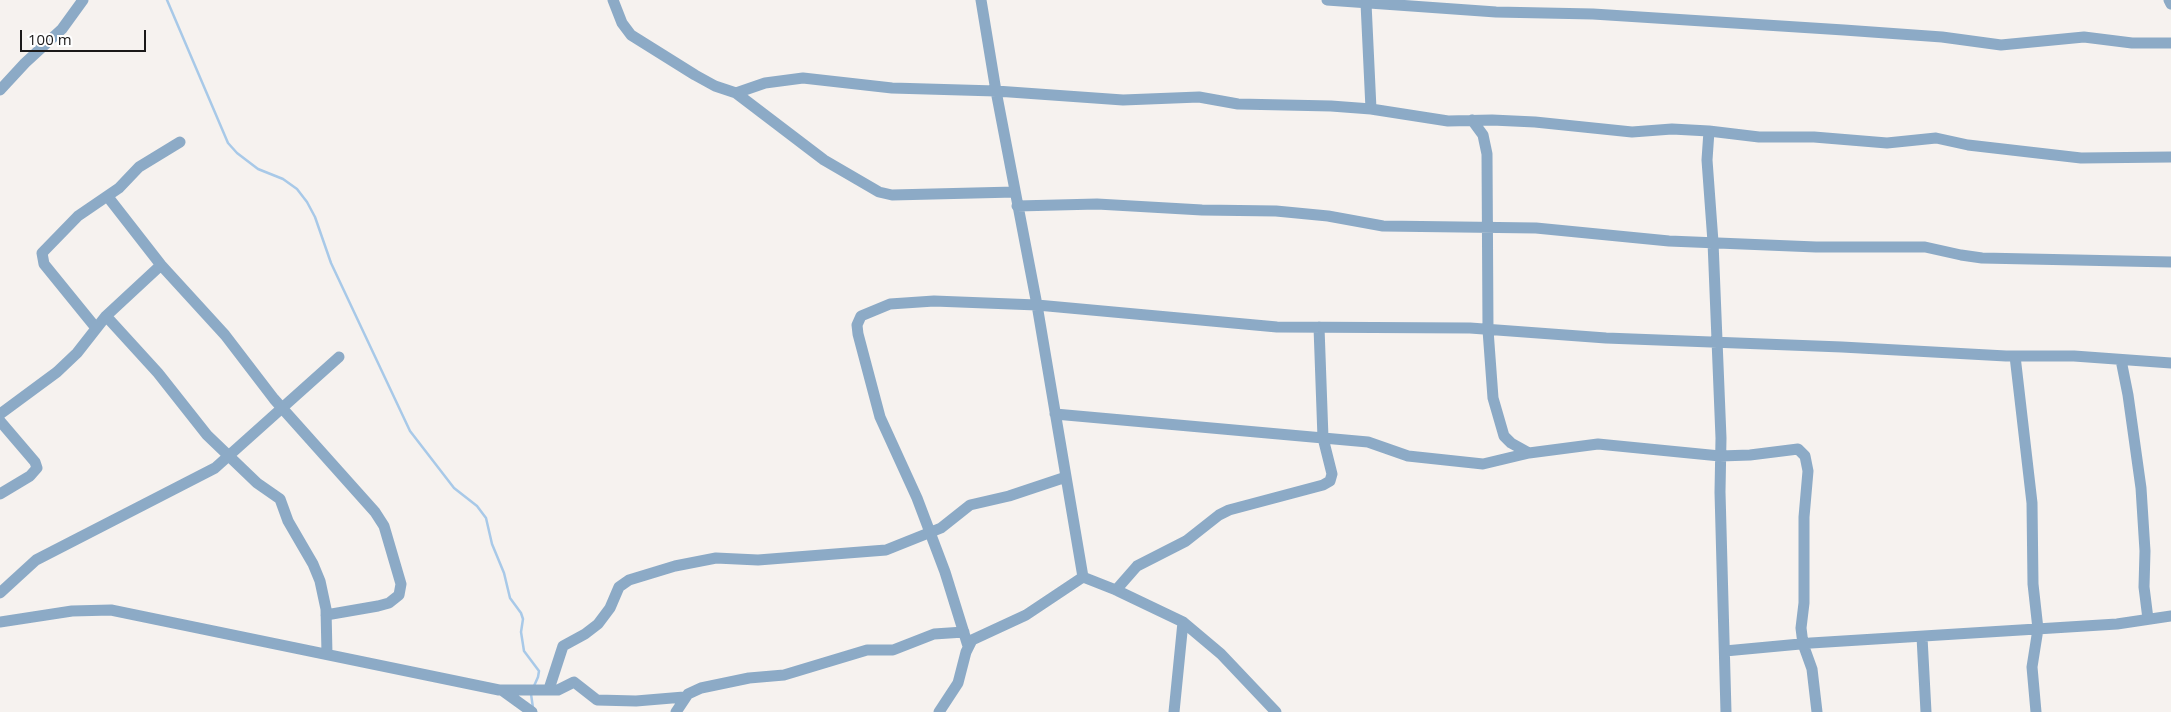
<!DOCTYPE html>
<html>
<head>
<meta charset="utf-8">
<style>
	body { margin:0 }
	#map { position:relative; width:2171px; height:712px; overflow:hidden; background:#f6f2ef; font-family:"Open Sans",sans-serif }
	canvas { display:block }
	.scale { position:absolute; left:20px; top:30px; width:126px; height:22px; box-sizing:border-box; border:2px solid #1b1919; border-top:0; padding-left:6px; font-size:15px; line-height:18px; white-space:nowrap; color:#1b1919; -webkit-text-stroke:4px #fff; paint-order:stroke }
</style>
</head>
<body>
<div id="map">
<canvas width="2171" height="712"></canvas>
<div class="scale">100 m</div>
</div>
<script>
const ctx = document.querySelector('canvas').getContext('2d');
ctx.lineJoin = 'round';
function shape(rows) {
  const path = new Path2D();
  for (const r of rows) {
    path.moveTo(r[0], r[1]);
    for (let i = 2; i < r.length; i += 2) path.lineTo(r[i], r[i + 1]);
  }
  return path;
}
function stroke(path, color, width, dash) {
  ctx.strokeStyle = color;
  ctx.lineWidth = width;
  ctx.lineCap = dash ? 'butt' : 'round';
  ctx.setLineDash(dash || []);
  ctx.stroke(path);
}
const stream = shape([
	[167,0,228,143,237,153,258,169,283,179,297,189,307,202,315,217,331,263,410,431,454,488,477,506,486,518,492,544,504,573,510,598,521,613,523,619,521,632,524,651,539,671,538,677,534,686],
	[531,694,533,708]
]);
const minor = shape([
	[613,0,622,23,631,35,695,75,715,86,736,93,824,160,879,192,892,195,1015,192],
	[981,0,996,91,1037,305,1083,577],
	[1327,0,1496,12,1593,14,1844,30,1942,37,2001,45,2084,37,2132,43,2171,43],
	[2169,0,2171,4],
	[1366,3,1371,109],
	[0,90,25,63,62,29,83,0],
	[736,93,765,83,803,78,892,88,996,91,1123,100,1199,97,1238,104,1331,106,1371,109,1448,121,1492,120,1535,122,1632,132,1672,129,1709,131,1759,137,1814,137,1887,143,1936,138,1968,145,2081,158,2171,157],
	[1472,120,1483,135,1487,154,1488,330,1493,398,1504,436,1511,443,1529,453],
	[1709,131,1707,160,1713,242,1721,438,1720,492,1726,712],
	[108,197,161,265,225,335,274,399,375,512,384,526,401,584,399,595,389,603,378,606,326,615],
	[1017,206,1097,204,1202,210,1276,211,1328,216,1383,226,1536,228,1669,241,1816,247,1925,247,1961,255,1982,258,2171,262],
	[106,316,158,373,207,435,257,483,280,499,288,521,313,564,320,581,326,609,327,654],
	[96,328,44,264,42,253,78,216,119,188,139,167,180,142],
	[2015,356,2032,503,2033,584,2038,629,2032,667,2036,712],
	[2121,360,2128,395,2141,488,2145,551,2144,587,2148,619],
	[0,414,57,372,77,353,106,316,161,265],
	[1055,414,1368,442,1408,456,1483,464,1529,453,1598,444,1720,456,1750,455,1798,449,1805,456,1808,471,1804,517,1804,603,1801,628,1803,644,1812,669,1817,712],
	[0,421,35,462,37,468,30,476,0,494],
	[1083,577,1116,590,1183,622,1221,654,1276,712],
	[1116,590,1137,566,1186,541,1219,515,1229,510,1323,485,1330,481,1332,474,1323,438,1319,327],
	[0,593,36,560,215,468,339,357],
	[0,622,72,611,111,610,499,690,558,690,574,682,597,700,636,701,684,697],
	[1922,637,1926,712],
	[968,646,945,572,917,498,880,417,858,334,857,325,861,316,890,304,934,301,1037,305,1277,327,1470,328,1606,338,1842,347,2006,356,2074,356,2171,363],
	[1725,651,1811,643,2117,624,2171,616],
	[549,689,563,646,585,634,598,624,610,608,619,587,629,580,675,566,716,558,758,560,886,550,941,528,970,505,1009,496,1066,477],
	[503,691,532,712],
	[676,712,688,694,701,688,749,678,784,675,867,650,893,650,934,634,964,632],
	[939,712,958,683,966,652,972,640,1026,615,1083,577],
	[1174,712,1183,622]
]);
stroke(stream, '#a8c9e8', 2.5);
stroke(minor, '#8caac6', 11);
</script>
</body>
</html>
